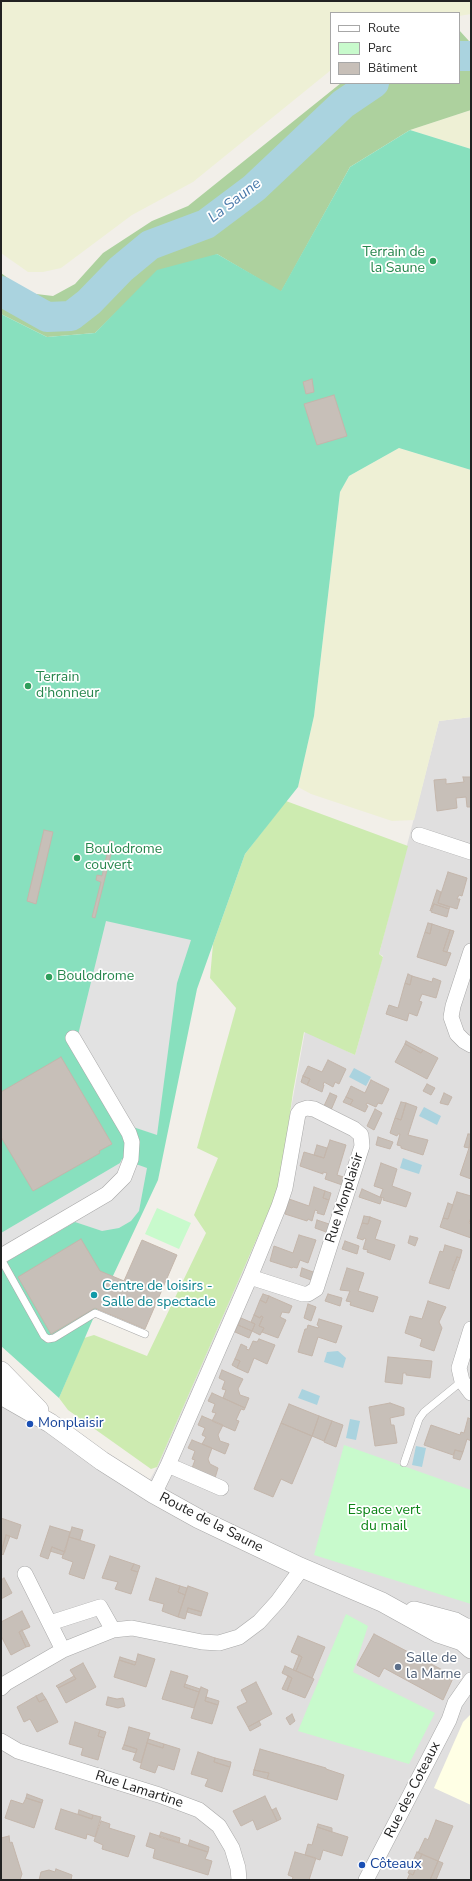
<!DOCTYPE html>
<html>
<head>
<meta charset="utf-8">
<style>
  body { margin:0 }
  #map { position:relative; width:472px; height:1881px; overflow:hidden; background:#f2efe9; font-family:"Nunito Sans",sans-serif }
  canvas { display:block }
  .frame { position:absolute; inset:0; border:2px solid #222; pointer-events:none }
  .legend { position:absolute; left:330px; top:12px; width:130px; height:72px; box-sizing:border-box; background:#fff; border:1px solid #a7a7a7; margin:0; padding:5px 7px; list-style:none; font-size:12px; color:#222 }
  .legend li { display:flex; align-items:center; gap:8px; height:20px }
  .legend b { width:20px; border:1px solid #a7a7a7 }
</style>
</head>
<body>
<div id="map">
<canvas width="472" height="1881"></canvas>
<div class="frame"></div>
<ul class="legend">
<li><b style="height:5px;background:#fff"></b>Route</li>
<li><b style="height:11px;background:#c8facc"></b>Parc</li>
<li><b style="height:11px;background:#c7bfb8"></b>Bâtiment</li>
</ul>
</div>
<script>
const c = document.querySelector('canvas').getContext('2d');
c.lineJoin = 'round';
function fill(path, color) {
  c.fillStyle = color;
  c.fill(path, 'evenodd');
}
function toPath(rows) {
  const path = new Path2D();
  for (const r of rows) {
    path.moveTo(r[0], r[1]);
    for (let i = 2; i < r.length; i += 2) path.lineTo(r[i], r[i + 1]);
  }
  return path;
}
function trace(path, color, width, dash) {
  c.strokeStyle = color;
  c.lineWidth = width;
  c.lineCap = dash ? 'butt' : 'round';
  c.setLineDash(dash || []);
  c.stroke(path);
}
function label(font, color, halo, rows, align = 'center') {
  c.font = font + ' "Nunito Sans",sans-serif';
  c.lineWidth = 3.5;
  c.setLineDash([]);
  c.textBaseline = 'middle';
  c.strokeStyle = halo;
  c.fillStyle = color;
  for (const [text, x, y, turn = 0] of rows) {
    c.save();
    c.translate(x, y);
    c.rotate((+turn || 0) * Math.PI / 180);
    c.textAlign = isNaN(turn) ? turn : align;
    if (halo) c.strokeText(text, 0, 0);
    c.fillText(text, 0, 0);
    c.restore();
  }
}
const residential = toPath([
  [471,717,471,1880,1,1880,1,1399,40,1425,140,1497,157,1467,275,1197,305,1031,355,1055,383,956,379,954,439,721]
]);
const education = toPath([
  [471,1714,471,1805,434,1788,463,1722]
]);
const farmland = toPath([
  [1,1,471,1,471,14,459,16,459,13,331,13,331,70,193,182,132,215,61,268,43,272,28,272,1,253],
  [471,110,471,149,410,130],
  [399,448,471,470,471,717,439,721,414,820,392,821,311,794,298,787,314,716,340,492,349,476]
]);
const grass = toPath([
  [286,801,408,846,379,954,383,957,355,1055,304,1032,293,1092,282,1171,275,1197,157,1467,151,1469,68,1410,59,1398,84,1338,94,1335,147,1356,206,1233,194,1215,218,1158,197,1148,236,1008,210,978,213,944,245,854]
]);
const forest = toPath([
  [459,30,469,41,471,41,471,110,410,130,350,167,281,292,217,254,126,303,95,333,47,337,1,314,1,273,28,293,53,296,75,284,103,253,152,221,188,206,341,83,459,83]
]);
const park = toPath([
  [157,1208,191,1223,179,1249,145,1234],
  [344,1445,471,1490,471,1604,314,1555],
  [346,1614,368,1626,353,1672,435,1713,409,1764,298,1731]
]);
const pitch = toPath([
  [410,130,471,149,471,470,399,448,349,476,340,492,314,716,298,787,245,854,197,989,158,1180,96,1312,59,1398,1,1346,1,314,47,337,95,333,157,270,217,254,281,291,350,167]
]);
const parking = toPath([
  [106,921,191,940,177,983,157,1135,133,1127,78,1035],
  [122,1159,147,1168,139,1211,131,1221,119,1228,102,1231,75,1222,1,1265,1,1233,120,1163]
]);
const water = toPath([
  [354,1068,371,1077,366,1086,349,1077],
  [424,1107,441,1116,437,1125,419,1116],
  [403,1158,422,1165,419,1174,400,1168],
  [338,1351,346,1358,343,1368,324,1362,327,1352],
  [302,1389,320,1396,317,1405,298,1398],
  [350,1419,360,1421,356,1440,346,1438],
  [416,1446,426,1448,422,1467,412,1465]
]);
const river = toPath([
  [459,56,471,56],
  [1,291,47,317,71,316,89,302,121,269,150,245,206,224,254,188,343,104,374,83]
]);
const building = toPath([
  [312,379,314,392,306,394,303,382,312,379],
  [334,395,347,436,317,445,304,404,334,395],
  [463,777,471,777,471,807,467,807,466,797,456,798,457,808,437,811,434,780,446,779,446,784,464,782,463,777],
  [44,830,53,832,36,904,27,901,44,830],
  [110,841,114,842,95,918,92,917,101,882,96,880,97,875,102,876,110,841],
  [448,872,467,878,462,896,459,895,457,899,460,899,457,909,438,903,448,872],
  [437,890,441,892,438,903,450,907,449,909,434,904,430,911,437,890],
  [434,904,449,909,447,917,431,912,434,904],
  [428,923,432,924,430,934,425,932,428,923],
  [432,924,450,930,443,951,451,953,446,966,417,957,425,932,430,934,432,924],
  [450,930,454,931,447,952,443,951,450,930],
  [408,974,412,976,410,985,405,983,408,974],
  [412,976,432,982,433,978,441,981,436,998,422,994,419,1001,422,1002,417,1016,409,1013,407,1021,386,1014,389,1005,398,1008,405,983,410,985,412,976],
  [406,1041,423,1050,421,1053,405,1044,406,1041],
  [405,1044,421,1053,423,1050,438,1058,427,1079,395,1062,405,1044],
  [61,1057,112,1144,99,1151,100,1153,33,1191,1,1137,1,1092,61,1057],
  [328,1060,346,1069,339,1084,335,1082,333,1087,324,1082,323,1085,324,1085,322,1092,307,1085,310,1079,303,1076,308,1066,322,1072,328,1060],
  [303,1076,310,1079,307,1085,301,1082,303,1076],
  [371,1080,389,1089,382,1104,378,1103,376,1107,367,1103,366,1105,368,1106,365,1112,350,1105,353,1100,346,1097,351,1086,365,1093,371,1080],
  [427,1084,435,1088,431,1095,423,1091,427,1084],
  [330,1093,337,1096,331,1110,324,1106,330,1093],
  [444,1093,452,1097,448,1105,440,1103,444,1093],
  [346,1097,353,1100,350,1105,343,1102,346,1097],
  [401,1102,406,1103,401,1120,395,1118,401,1102],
  [406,1103,417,1107,408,1135,428,1140,423,1155,401,1148,401,1146,397,1145,400,1134,398,1134,397,1136,390,1133,395,1118,401,1120,406,1103],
  [375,1109,382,1113,374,1130,367,1126,375,1109],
  [468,1134,471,1134,469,1148,464,1147,468,1134],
  [378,1137,393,1142,390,1149,376,1145,378,1137],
  [330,1140,346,1145,337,1175,347,1178,345,1186,325,1179,327,1173,323,1172,323,1174,300,1166,304,1152,324,1158,330,1140],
  [471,1142,471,1179,460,1175,471,1142],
  [317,1145,327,1148,324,1158,314,1155,317,1145],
  [381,1163,397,1169,392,1186,411,1193,406,1207,383,1200,384,1198,380,1197,383,1189,374,1186,381,1163],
  [314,1187,325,1191,323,1198,329,1200,324,1215,317,1213,318,1211,315,1210,312,1221,308,1219,307,1221,285,1214,289,1199,309,1206,314,1187],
  [362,1189,382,1198,380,1204,359,1197,362,1189],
  [325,1191,331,1193,329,1200,323,1198,325,1191],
  [457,1192,471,1196,471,1217,469,1223,471,1224,471,1238,440,1227,443,1218,448,1219,457,1192],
  [448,1203,453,1205,448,1219,443,1218,448,1203],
  [364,1216,370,1217,368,1224,362,1223,364,1216],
  [370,1217,381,1221,375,1239,395,1245,390,1260,367,1252,368,1250,363,1249,366,1239,364,1238,363,1240,357,1238,362,1223,368,1224,370,1217],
  [317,1220,332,1225,329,1233,315,1228,317,1220],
  [299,1235,316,1240,308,1263,300,1260,297,1268,293,1267,292,1268,270,1261,274,1246,293,1253,299,1235],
  [410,1236,418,1238,415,1246,408,1243,410,1236],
  [81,1239,100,1271,124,1281,142,1240,177,1255,145,1329,95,1308,51,1334,18,1277,81,1239],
  [345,1241,359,1246,357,1254,342,1249,345,1241],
  [445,1245,462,1250,460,1258,457,1257,452,1270,455,1271,449,1289,429,1283,440,1251,443,1252,445,1245],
  [457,1257,460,1258,455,1271,452,1270,457,1257],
  [302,1268,316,1273,314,1281,300,1276,302,1268],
  [347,1268,364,1273,358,1291,378,1297,373,1312,350,1305,351,1302,346,1301,350,1291,340,1290,347,1268],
  [263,1294,269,1296,266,1303,260,1300,263,1294],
  [328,1294,342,1298,340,1306,325,1301,328,1294],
  [269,1296,292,1306,289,1313,282,1312,280,1317,286,1320,278,1338,262,1332,264,1328,259,1326,263,1317,261,1316,260,1318,254,1315,260,1300,266,1303,269,1296],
  [428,1301,446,1307,439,1322,442,1328,434,1351,420,1346,422,1339,405,1333,410,1316,422,1319,428,1301],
  [308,1304,316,1307,311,1321,304,1318,308,1304],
  [254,1315,260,1318,261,1316,263,1317,259,1326,264,1328,260,1335,252,1331,255,1324,251,1322,254,1315],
  [241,1318,255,1324,252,1331,238,1325,241,1318],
  [319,1319,342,1326,336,1343,318,1337,312,1356,298,1352,305,1329,307,1329,308,1325,318,1328,319,1326,317,1325,319,1319],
  [238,1325,252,1331,249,1338,235,1332,238,1325],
  [259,1339,275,1345,267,1364,254,1358,248,1373,237,1368,240,1361,235,1359,241,1344,247,1347,246,1349,249,1350,253,1341,257,1342,259,1339],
  [388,1357,432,1361,430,1378,406,1375,406,1373,403,1373,402,1384,385,1382,388,1357],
  [235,1359,240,1361,237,1368,232,1365,235,1359],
  [222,1370,243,1379,238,1389,240,1395,249,1398,245,1408,223,1398,226,1390,222,1389,225,1381,219,1378,222,1370],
  [212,1393,245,1408,244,1410,241,1409,236,1420,239,1421,235,1431,212,1421,216,1413,212,1412,215,1404,208,1401,212,1393],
  [390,1403,404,1408,404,1415,390,1418,391,1425,394,1425,397,1443,375,1446,369,1407,390,1403],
  [289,1404,319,1416,312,1436,281,1423,289,1404],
  [202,1416,223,1425,218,1435,220,1441,229,1444,225,1454,202,1444,206,1437,202,1435,205,1428,198,1425,202,1416],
  [319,1416,332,1421,324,1441,312,1436,292,1484,281,1479,273,1497,254,1489,281,1423,312,1436,319,1416],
  [468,1418,471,1419,471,1441,467,1439,463,1452,455,1450,453,1455,424,1445,431,1425,460,1435,461,1432,464,1433,468,1418],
  [332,1421,343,1425,336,1447,324,1442,332,1421],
  [192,1440,212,1448,208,1459,210,1464,218,1468,215,1478,192,1468,195,1460,192,1459,195,1451,188,1448,192,1440],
  [455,1450,463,1452,460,1460,453,1458,455,1450],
  [1,1518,21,1525,17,1539,6,1535,1,1553,1,1518],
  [50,1526,70,1532,65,1552,52,1547,48,1559,40,1556,50,1526],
  [72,1527,83,1530,80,1540,69,1537,72,1527],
  [6,1535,10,1536,3,1555,1,1553,6,1535],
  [69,1537,95,1545,84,1579,69,1574,73,1562,62,1558,69,1537],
  [52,1547,65,1552,63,1555,50,1551,52,1547],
  [110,1556,134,1564,131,1570,138,1572,131,1594,115,1589,118,1582,102,1578,110,1556],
  [134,1564,140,1566,138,1572,131,1570,134,1564],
  [4,1578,12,1593,1,1599,1,1580,4,1578],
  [156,1578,180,1586,178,1592,185,1595,178,1617,162,1611,164,1604,149,1600,156,1578],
  [180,1586,187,1588,185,1595,178,1592,180,1586],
  [188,1586,208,1593,202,1612,188,1608,185,1619,178,1617,188,1586],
  [188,1608,202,1612,201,1616,187,1612,188,1608],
  [22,1611,30,1627,19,1632,26,1647,11,1655,1,1636,1,1622,22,1611],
  [22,1630,30,1646,26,1647,19,1632,22,1630],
  [374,1634,454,1676,443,1700,384,1668,379,1677,357,1665,374,1634],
  [298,1636,325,1647,312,1678,296,1671,302,1657,291,1652,298,1636],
  [138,1654,155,1659,146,1687,114,1677,119,1660,135,1665,138,1654],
  [299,1655,302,1657,296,1671,293,1670,299,1655],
  [120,1657,136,1662,135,1665,119,1660,120,1657],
  [83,1663,96,1687,66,1703,58,1688,76,1679,70,1670,83,1663],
  [285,1666,314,1679,305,1698,287,1691,292,1678,282,1673,285,1666],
  [171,1671,188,1676,184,1687,199,1692,194,1708,162,1699,171,1671],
  [74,1676,76,1679,58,1688,56,1686,74,1676],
  [288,1676,292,1678,287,1691,282,1689,288,1676],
  [256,1682,272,1714,248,1727,237,1707,247,1702,241,1690,256,1682],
  [185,1684,200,1689,199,1692,184,1687,185,1684],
  [201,1687,208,1690,205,1701,218,1705,212,1724,191,1718,201,1687],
  [42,1693,46,1699,39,1702,36,1696,42,1693],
  [36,1696,39,1702,46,1699,58,1722,37,1732,30,1719,24,1722,17,1707,36,1696],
  [108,1697,117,1699,123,1698,125,1706,118,1708,106,1705,108,1697],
  [206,1697,219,1701,218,1705,205,1701,206,1697],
  [292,1714,295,1721,290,1725,286,1718,292,1714],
  [259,1721,261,1725,250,1731,248,1727,259,1721],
  [75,1722,100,1730,98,1736,104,1738,98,1760,81,1755,83,1748,69,1744,75,1722],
  [129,1727,150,1733,141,1763,133,1760,137,1749,124,1745,129,1727],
  [100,1730,106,1732,104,1738,98,1736,100,1730],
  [148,1739,164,1744,163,1748,147,1743,148,1739],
  [147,1743,163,1748,164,1744,180,1749,174,1770,158,1765,155,1773,140,1768,147,1743],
  [124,1745,137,1749,136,1753,122,1749,124,1745],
  [260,1749,326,1768,326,1769,344,1775,337,1800,267,1779,269,1773,254,1770,260,1749],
  [198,1752,215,1758,214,1762,230,1767,222,1792,205,1786,208,1779,191,1774,198,1752],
  [215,1758,231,1762,230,1767,214,1762,215,1758],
  [254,1770,269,1773,267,1779,253,1775,254,1770],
  [27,1794,43,1800,42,1803,26,1798,27,1794],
  [265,1796,277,1821,257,1830,253,1820,241,1826,233,1811,265,1796],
  [26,1798,42,1803,34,1828,5,1818,11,1800,23,1804,26,1798],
  [276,1808,281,1819,277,1821,272,1810,276,1808],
  [61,1809,92,1819,93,1815,101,1817,95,1837,87,1834,86,1839,55,1829,61,1809],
  [79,1810,93,1815,92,1819,78,1814,79,1810],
  [436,1820,453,1826,438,1861,418,1853,425,1838,428,1840,436,1820],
  [101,1821,110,1824,109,1828,135,1836,128,1857,102,1849,103,1845,94,1841,101,1821],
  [318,1824,332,1828,332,1832,317,1827,318,1824],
  [317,1827,348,1837,342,1856,323,1850,320,1860,305,1855,308,1844,312,1845,317,1827],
  [161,1832,180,1838,179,1843,159,1837,161,1832],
  [150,1833,208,1852,205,1859,212,1861,208,1875,153,1858,155,1849,146,1846,150,1833],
  [9,1836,10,1843,12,1842,22,1874,20,1880,1,1880,1,1838,9,1836],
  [190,1840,209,1847,208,1852,188,1846,190,1840],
  [295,1852,316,1858,309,1880,292,1880,293,1877,288,1875,295,1852],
  [417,1852,422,1854,413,1875,410,1874,408,1873,417,1852],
  [422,1854,438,1861,430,1880,407,1880,410,1873,413,1875,422,1854],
  [438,1861,443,1863,436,1880,430,1880,438,1861],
  [56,1869,72,1875,71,1880,39,1880,41,1872,49,1870,55,1872,56,1869]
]);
const service = toPath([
  [1,1259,44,1336,48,1339,54,1338,95,1313,145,1334],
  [404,1463,419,1419,424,1412,462,1381]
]);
const minor = toPath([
  [419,835,471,852],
  [471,951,453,1006,451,1017,457,1034,464,1041,471,1045],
  [1,1256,107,1194,124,1177,131,1159,132,1142,129,1133,73,1038],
  [471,1329,459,1368,462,1381,471,1393],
  [168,1465,221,1488],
  [154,1494,168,1465,250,1277,279,1206,285,1188,298,1114,301,1110,307,1108,314,1109,354,1129,361,1135,362,1146,316,1289,308,1294,303,1294,250,1277],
  [25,1574,63,1650],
  [50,1623,100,1607,113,1630],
  [1,1688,6,1683,63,1650,113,1630,132,1628,202,1642,219,1643,239,1637,259,1622,278,1601,297,1575,300,1567],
  [1,1741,18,1751,159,1795,199,1810,219,1826,232,1848,238,1868,239,1880],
  [366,1880,449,1720,455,1703,471,1680]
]);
const tertiary = toPath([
  [1,1371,39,1410],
  [1,1395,50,1423,102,1461,154,1494,199,1519,300,1567,382,1602,438,1633,462,1641,471,1649],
  [414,1611,455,1622,466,1628,471,1628]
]);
const markers = [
  [433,261,4,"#2e9e5b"],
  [28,686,4,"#2e9e5b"],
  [77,858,4,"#2e9e5b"],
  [49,977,4,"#2e9e5b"],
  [94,1295,4,"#0f9aa8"],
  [30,1424,4,"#1a4fb4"],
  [398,1667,4,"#5c6f8a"],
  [362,1865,4,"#1a4fb4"]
];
const leisureNames = [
  ["Terrain de",425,253,"right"],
  ["la Saune",425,269,"right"],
  ["Terrain",36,678],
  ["d'honneur",36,694],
  ["Boulodrome",85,850],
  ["couvert",85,866],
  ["Boulodrome",57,977]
];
const streetNames = [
  ["Rue Monplaisir",345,1198,-72],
  ["Route de la Saune",211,1523,27],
  ["Rue Lamartine",139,1790,18],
  ["Rue des Coteaux",413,1790,-63]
];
const cultureNames = [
  ["Centre de loisirs -",102,1287],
  ["Salle de spectacle",102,1303]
];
const transitNames = [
  ["Monplaisir",38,1424],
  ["Côteaux",370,1865]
];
const parkNames = [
  ["Espace vert",384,1511],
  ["du mail",384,1527]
];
const serviceNames = [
  ["Salle de",406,1659],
  ["la Marne",406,1675]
];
const waterNames = [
  ["La Saune",235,201,-38]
];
fill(residential, '#e0dfdf');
fill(education, '#ffffe5');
fill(farmland, '#eef0d5');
fill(grass, '#cdebb0');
fill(forest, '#add19e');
fill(park, '#c8facc');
fill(pitch, '#88e0be');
fill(parking, '#e2e2e2');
fill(water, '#aad3df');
trace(river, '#aad3df', 30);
fill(building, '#c7bfb8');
trace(building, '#c4b6ab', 1);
trace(service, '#a9a9a9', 8);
trace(minor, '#a9a9a9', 16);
trace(tertiary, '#a9a9a9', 20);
trace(service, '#fff', 7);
trace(minor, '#fff', 15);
trace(tertiary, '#fff', 19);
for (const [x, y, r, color] of markers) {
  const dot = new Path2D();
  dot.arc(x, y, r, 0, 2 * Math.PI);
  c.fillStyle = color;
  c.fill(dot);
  trace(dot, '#fff', 1.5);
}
label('14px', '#27864d', '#fff', leisureNames, 'left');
label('14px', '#222', '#fff', streetNames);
label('14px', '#0d838f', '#fff', cultureNames, 'left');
label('14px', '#164399', '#fff', transitNames, 'left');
label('14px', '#0c8416', '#fff', parkNames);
label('14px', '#4e5e75', '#fff', serviceNames, 'left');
label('italic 15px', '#4a7aab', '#fff', waterNames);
</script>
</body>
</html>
